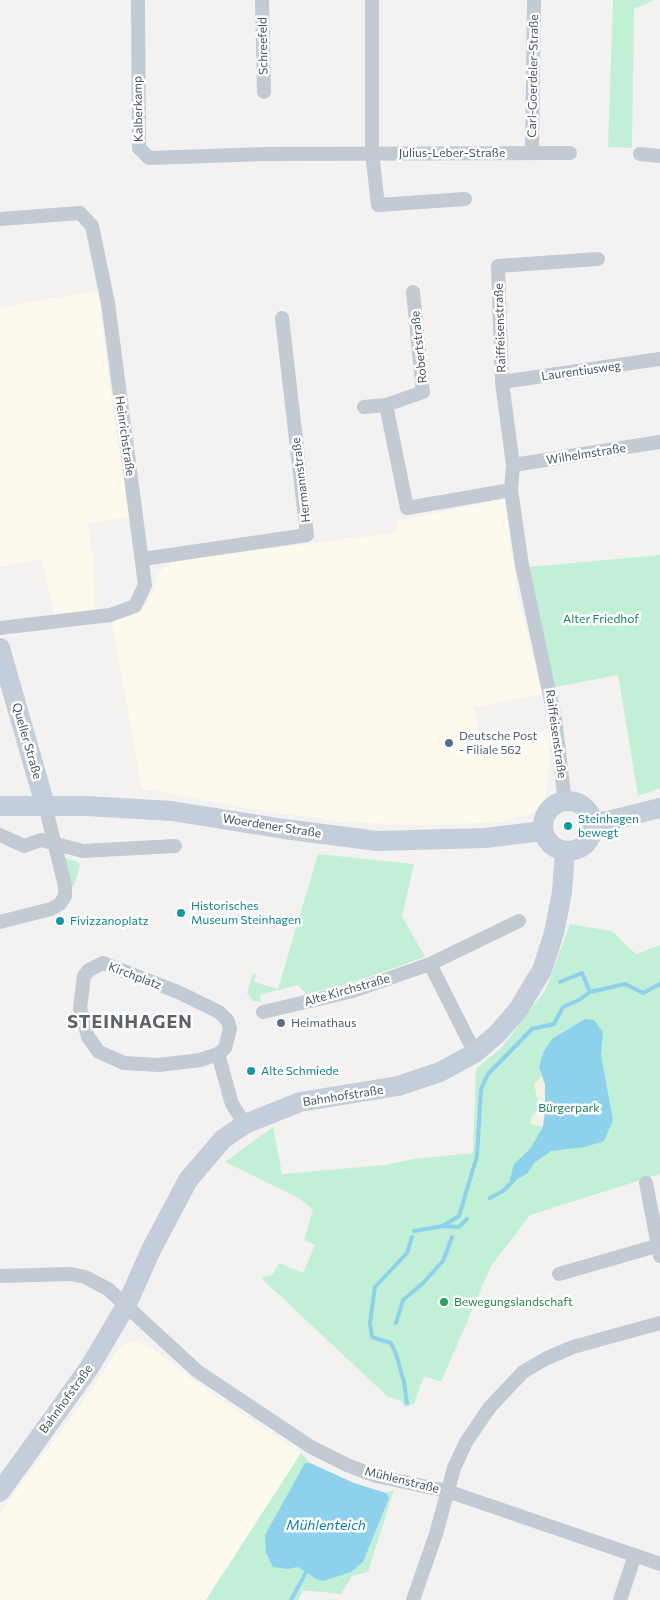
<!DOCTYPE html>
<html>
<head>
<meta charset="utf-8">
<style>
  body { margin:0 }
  canvas { display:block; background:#f4f2f1 }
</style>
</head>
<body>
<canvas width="660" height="1600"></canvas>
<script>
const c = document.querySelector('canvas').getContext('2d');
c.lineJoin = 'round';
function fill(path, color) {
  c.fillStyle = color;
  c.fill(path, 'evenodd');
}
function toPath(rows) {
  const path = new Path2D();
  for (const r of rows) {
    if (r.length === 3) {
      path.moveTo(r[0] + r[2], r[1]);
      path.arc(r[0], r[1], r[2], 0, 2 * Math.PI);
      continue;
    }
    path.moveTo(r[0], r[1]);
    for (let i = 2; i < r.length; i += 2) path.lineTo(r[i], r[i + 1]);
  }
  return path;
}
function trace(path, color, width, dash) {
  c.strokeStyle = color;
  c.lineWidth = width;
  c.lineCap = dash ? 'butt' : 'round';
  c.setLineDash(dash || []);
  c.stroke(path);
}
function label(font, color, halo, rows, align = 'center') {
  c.font = font + ' Commissioner,sans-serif';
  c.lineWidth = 5;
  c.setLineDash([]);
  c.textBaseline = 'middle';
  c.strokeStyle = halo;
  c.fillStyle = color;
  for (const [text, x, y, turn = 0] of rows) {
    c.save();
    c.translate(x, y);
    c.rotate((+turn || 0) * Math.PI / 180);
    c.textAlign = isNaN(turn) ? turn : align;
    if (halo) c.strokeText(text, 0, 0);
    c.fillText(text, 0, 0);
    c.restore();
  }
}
const commercial = toPath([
  [98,291,115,428,132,517,87,523,93,557,95,610,54,615,42,559,0,566,0,308],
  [504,499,517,592,542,694,474,707,480,741,549,730,550,754,546,798,535,813,497,822,431,825,345,822,252,809,142,788,112,622,131,616,143,607,151,597,159,573,164,567,172,561,396,533,397,521],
  [137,1342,153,1349,213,1395,301,1453,206,1600,0,1600,0,1513,91,1391,119,1348,126,1343]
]);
const green = toPath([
  [613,0,654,0,634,9,632,148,608,147],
  [660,555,660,788,638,796,618,675,555,687,529,567],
  [318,854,414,864,402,916,425,957,351,983,306,994,298,985,260,995,261,1002,253,1001,247,993,253,974,256,974,254,982,278,989],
  [65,858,78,862,80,866,74,886,71,886,64,860],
  [570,924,612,931,636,954,660,945,660,1174,530,1215,491,1266,441,1382,424,1376,414,1404,404,1407,402,1401,388,1397,261,1278,273,1274,279,1263,303,1273,315,1245,304,1240,313,1210,299,1198,225,1162,273,1127,282,1174,385,1165,414,1159,473,1153,476,1069,503,1046,546,989],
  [301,1453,310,1463,354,1483,386,1493,394,1490,368,1572,352,1576,341,1594,303,1590,298,1600,206,1600]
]);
const sand = toPath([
  [542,1076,545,1084,545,1112,543,1127,530,1124,531,1117,538,1110,539,1105,534,1084]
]);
const water = toPath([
  [585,1019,594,1020,603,1032,601,1055,613,1120,604,1141,585,1147,551,1151,534,1163,528,1173,511,1183,510,1179,514,1164,530,1149,543,1127,545,1112,545,1084,539,1067,543,1053,552,1039],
  [305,1463,310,1463,354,1483,386,1493,389,1498,363,1562,351,1572,323,1581,316,1579,298,1567,287,1569,273,1567,266,1553,265,1535]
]);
const stream = toPath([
  [560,982,582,973,590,992],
  [590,992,625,984,643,993,660,984],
  [490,1198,503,1191,514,1180],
  [443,1226,459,1216,477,1156,481,1089,488,1074,532,1029,554,1024,563,1007,579,1000,590,992],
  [414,1231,443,1226,459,1227,467,1219],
  [396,1323,403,1300,423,1283,443,1261,452,1237],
  [407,1403,404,1382,396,1354,391,1343,372,1337,370,1323,375,1287,407,1253,412,1237],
  [291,1600,308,1569]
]);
const street = toPath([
  [138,0,139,148,149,158,265,154,570,153],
  [262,0,264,92],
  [372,0,372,153,378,205,465,199],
  [532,153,534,0],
  [640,154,660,156],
  [0,219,80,213,92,226,108,303,145,585,135,606,110,615,0,628],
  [413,292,423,392,386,405,407,508,511,490],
  [502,382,660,359],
  [364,407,386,405],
  [513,465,660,442],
  [143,559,307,535,282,318],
  [565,802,555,719,522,565,511,490,513,465,502,382,498,266,598,259],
  [0,835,24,846,41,840,83,851,175,846],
  [0,922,51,909,60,904,65,896,65,886,45,805],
  [103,963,178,992,219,1012,228,1021,230,1029,225,1048,218,1054,200,1060,159,1065,124,1063,99,1052,88,1037,80,1008,84,976,89,970,103,963],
  [430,964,475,1053],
  [263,1012,353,991,430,964,519,921],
  [218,1054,232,1104,245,1124],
  [646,1183,660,1256],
  [559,1274,660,1245],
  [0,1276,71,1274,85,1277,108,1289,197,1371,311,1447,347,1465,376,1476,447,1491,660,1564],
  [413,1600,436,1534,454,1468,466,1442,490,1407,523,1372,547,1358,573,1347,660,1323],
  [620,1600,635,1555]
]);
const secondary = toPath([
  [0,648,45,805],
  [568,826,25],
  [0,806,86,806,172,811,284,829,377,841,485,838,543,831],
  [592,822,608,821,660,808],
  [0,1492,89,1368,127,1304,151,1250,188,1180,223,1139,245,1124,300,1102,398,1086,440,1072,475,1053,498,1033,518,1010,542,970,554,933,562,892,565,851]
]);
const markers = [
  [449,743,5,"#5c6f8a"],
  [568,826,5,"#0f9aa8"],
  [181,913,5,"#0f9aa8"],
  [60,921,5,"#0f9aa8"],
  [281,1023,5,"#5c6f8a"],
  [251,1071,5,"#0f9aa8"],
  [444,1302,5,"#2e9e5b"]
];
const streetNames = [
  ["Schreefeld",263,46,-91],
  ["Carl-Goerdeler-Straße",533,76,-89],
  ["Kalberkamp",138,109,-91],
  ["Julius-Leber-Straße",452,153],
  ["Raiffeisenstraße",500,328,-92],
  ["Robertstraße",419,347,-96],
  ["Laurentiusweg",581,371,-8],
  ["Heinrichstraße",125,436,82],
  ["Wilhelmstraße",586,454,-9],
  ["Hermannstraße",301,480,-97],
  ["Raiffeisenstraße",556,734,82],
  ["Queller Straße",27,741,74],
  ["Woerdener Straße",272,826,9],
  ["Kirchplatz",135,976,21],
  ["Alte Kirchstraße",347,990,-16],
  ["Bahnhofstraße",343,1096,-9],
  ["Bahnhofstraße",66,1399,-54],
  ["Mühlenstraße",402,1480,14]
];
const parkNames = [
  ["Alter Friedhof",601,619],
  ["Bürgerpark",569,1108]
];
const serviceNames = [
  ["Deutsche Post",459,736],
  ["- Filiale 562",459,750],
  ["Heimathaus",291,1023]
];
const cultureNames = [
  ["Steinhagen",578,819],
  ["bewegt",578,833],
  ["Historisches",191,906],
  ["Museum Steinhagen",191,920],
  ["Fivizzanoplatz",70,921],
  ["Alte Schmiede",261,1071]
];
const leisureNames = [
  ["Bewegungslandschaft",454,1302]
];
const waterNames = [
  ["Mühlenteich",326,1525]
];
const districtNames = [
  ["STEINHAGEN",130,1022]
];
fill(commercial, '#fdf9ed');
fill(green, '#c1f0d7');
fill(sand, '#f4f0e3');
fill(water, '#8ed1ed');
trace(stream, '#8ed1ed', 4);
trace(street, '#c2cad3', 14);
trace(secondary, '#c4cdda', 20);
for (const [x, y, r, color] of markers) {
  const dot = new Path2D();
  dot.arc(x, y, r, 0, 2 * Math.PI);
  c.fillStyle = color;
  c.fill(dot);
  trace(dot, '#fff', 2);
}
label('12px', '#49535f', '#fff', streetNames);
label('12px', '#178357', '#fff', parkNames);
label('12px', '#4e5e75', '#fff', serviceNames, 'left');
label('12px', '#0d838f', '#fff', cultureNames, 'left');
label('12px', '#27864d', '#fff', leisureNames, 'left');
label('italic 14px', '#0c7eaf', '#fff', waterNames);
c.letterSpacing = '1px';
label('bold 18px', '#5e6166', '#fff', districtNames);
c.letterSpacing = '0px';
</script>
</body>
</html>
